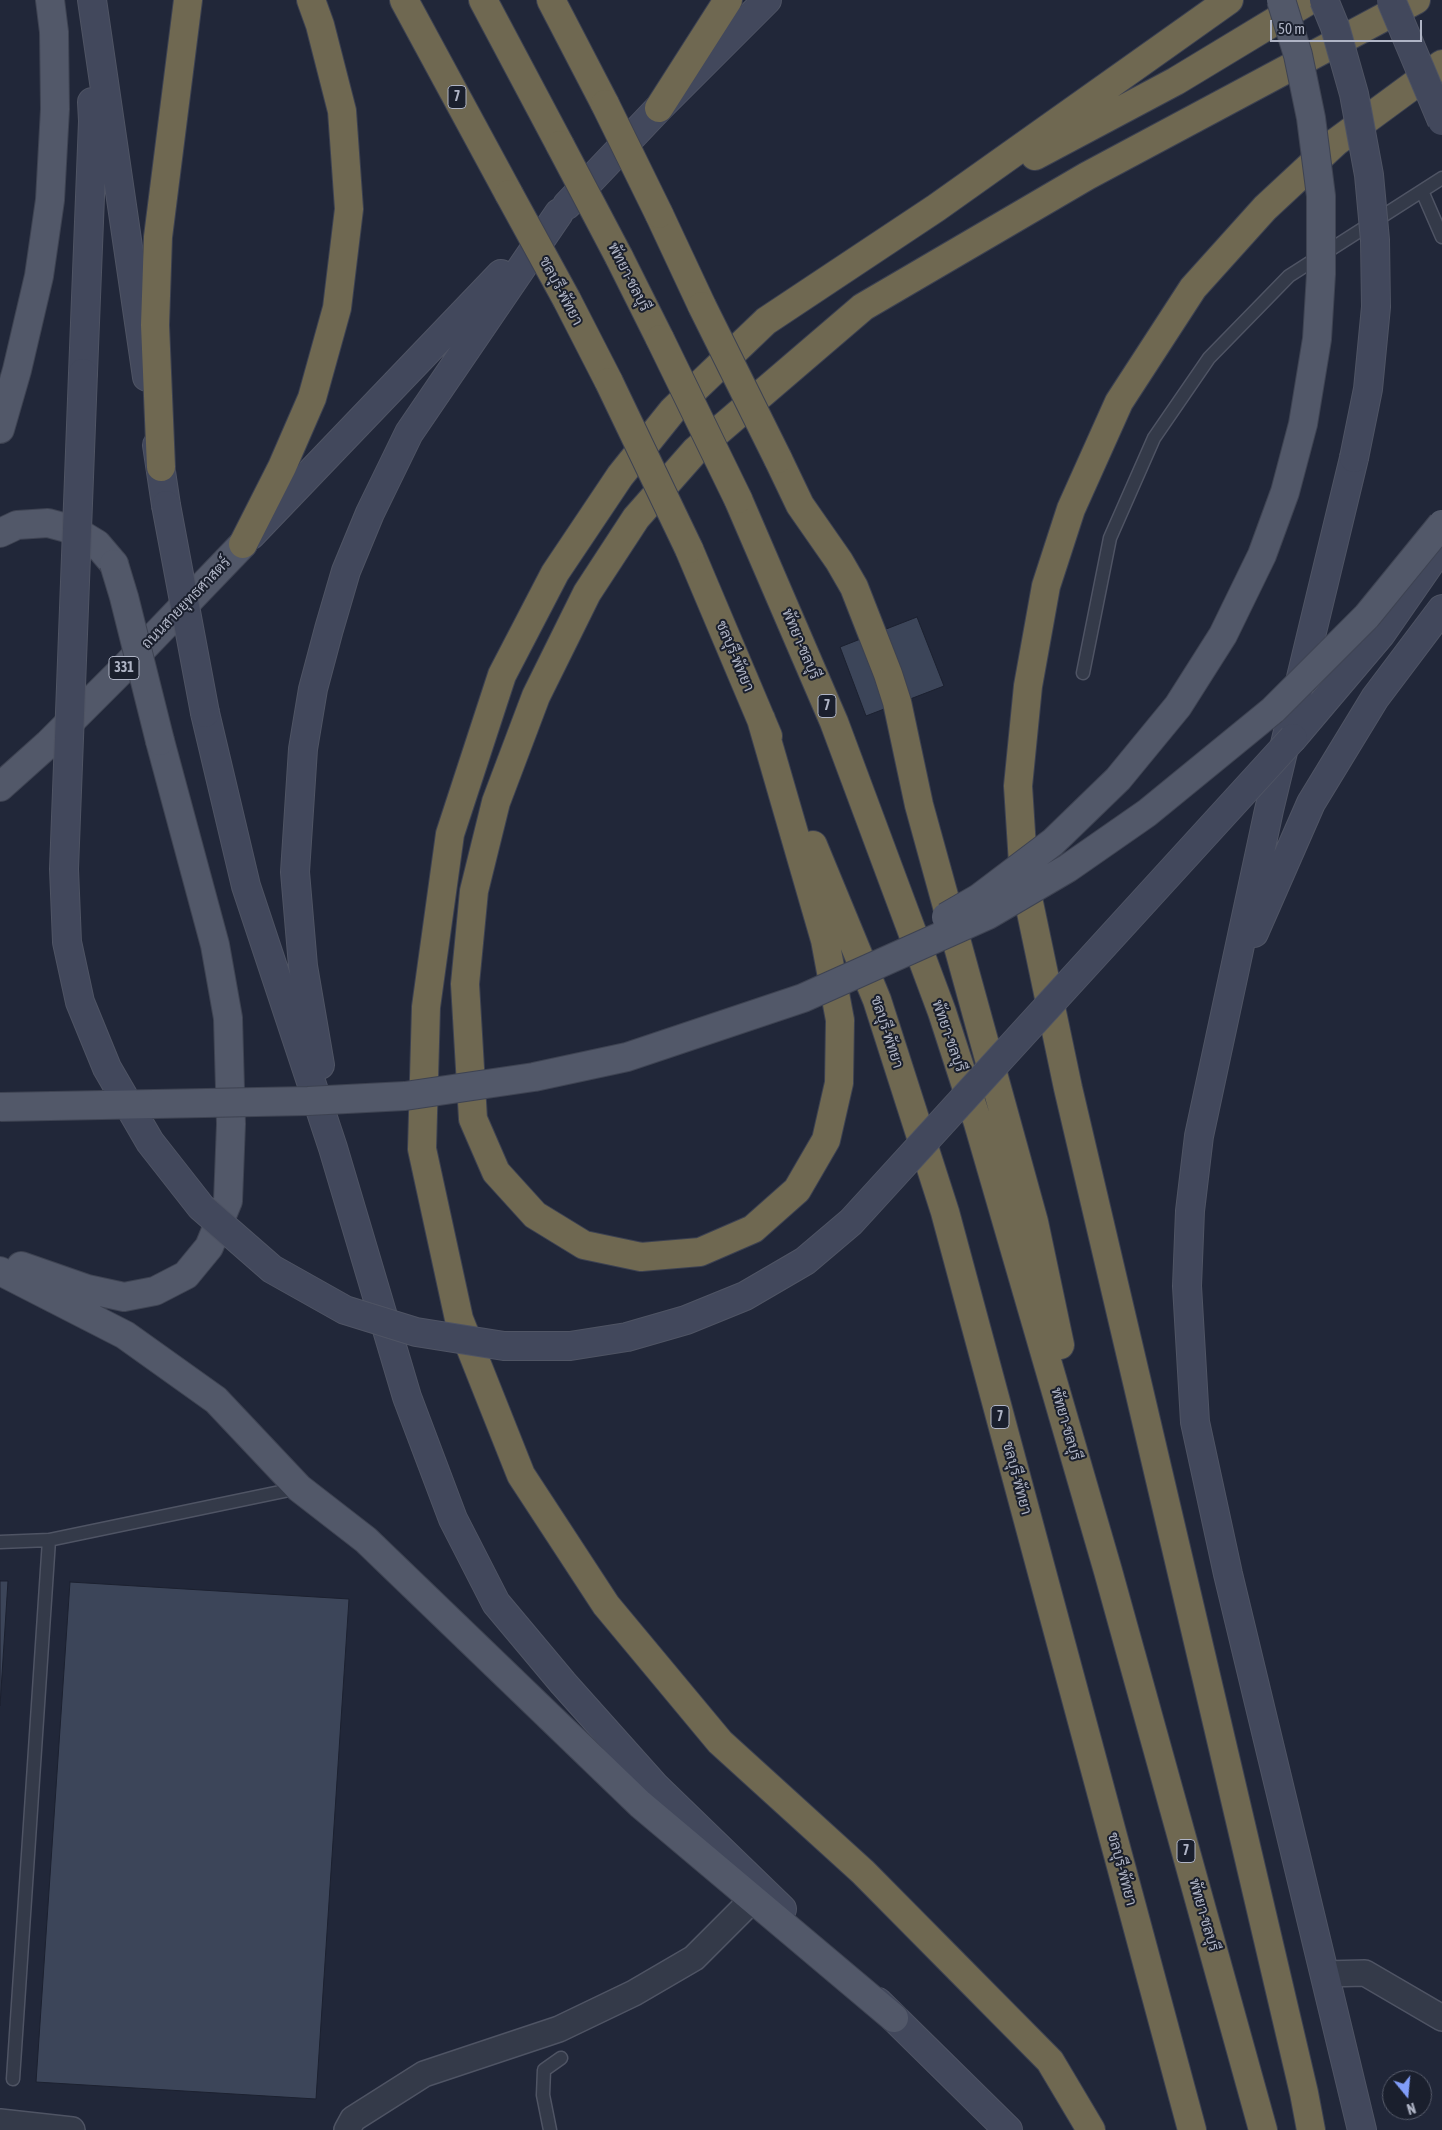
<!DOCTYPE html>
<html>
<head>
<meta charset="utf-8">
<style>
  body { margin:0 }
  #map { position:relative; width:1442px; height:2130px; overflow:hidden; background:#212739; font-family:"Asap Condensed",sans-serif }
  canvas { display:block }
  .north { position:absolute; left:1382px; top:2070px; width:50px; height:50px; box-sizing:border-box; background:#1a1f2d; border:1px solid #565b6a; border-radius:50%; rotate:163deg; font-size:14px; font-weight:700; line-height:20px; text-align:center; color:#afb4c5 }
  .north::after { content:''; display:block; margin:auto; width:18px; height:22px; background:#819df8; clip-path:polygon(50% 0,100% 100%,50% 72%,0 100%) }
  .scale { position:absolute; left:1270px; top:20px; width:152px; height:22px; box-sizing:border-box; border:2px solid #afb4c5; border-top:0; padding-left:6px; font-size:15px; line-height:18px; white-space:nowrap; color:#afb4c5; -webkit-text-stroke:4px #1a1f2d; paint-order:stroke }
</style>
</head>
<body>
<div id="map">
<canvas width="1442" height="2130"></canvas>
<div class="north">N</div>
<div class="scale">50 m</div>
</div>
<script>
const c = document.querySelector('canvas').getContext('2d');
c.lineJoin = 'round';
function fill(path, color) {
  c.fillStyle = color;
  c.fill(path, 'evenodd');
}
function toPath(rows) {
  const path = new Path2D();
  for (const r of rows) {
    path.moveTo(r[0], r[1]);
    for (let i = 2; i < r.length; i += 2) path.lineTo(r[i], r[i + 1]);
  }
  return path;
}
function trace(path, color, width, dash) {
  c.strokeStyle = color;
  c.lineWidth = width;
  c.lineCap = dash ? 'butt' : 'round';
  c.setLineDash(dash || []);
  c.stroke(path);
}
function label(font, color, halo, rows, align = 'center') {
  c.font = font + ' "Asap Condensed",Sarabun,sans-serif';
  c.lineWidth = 4;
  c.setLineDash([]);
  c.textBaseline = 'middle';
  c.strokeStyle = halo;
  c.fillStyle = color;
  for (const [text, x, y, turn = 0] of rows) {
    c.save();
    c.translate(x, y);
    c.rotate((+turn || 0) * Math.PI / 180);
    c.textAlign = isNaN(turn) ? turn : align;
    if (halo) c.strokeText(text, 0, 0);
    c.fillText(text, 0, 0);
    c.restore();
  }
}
const building = toPath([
  [917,617,944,686,866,716,840,647,917,617],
  [0,1581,8,1581,0,1706,0,1581],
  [70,1582,349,1599,316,2099,36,2082,70,1582]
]);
const service = toPath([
  [1422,191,1442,237],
  [1083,673,1110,538,1154,438,1209,358,1289,276,1442,178],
  [0,1542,49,1540,299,1488],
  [13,2079,49,1540],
  [550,2130,543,2095,544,2070,561,2058]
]);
const minor = toPath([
  [1324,1974,1365,1973,1442,2018],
  [0,2122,72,2130],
  [347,2130,353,2119,424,2074,559,2029,634,1993,694,1958,753,1899]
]);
const secondary = toPath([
  [92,0,147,377],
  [567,205,659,108,767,0],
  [83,373,93,121,92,102],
  [157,445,166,505],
  [1354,458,1269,810,1199,1136,1190,1211,1187,1286,1195,1422,1228,1574,1362,2130],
  [251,535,501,274],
  [205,713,246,886,333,1148,407,1397,453,1519,496,1603,563,1683,655,1786,782,1909],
  [1293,738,1381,634,1442,546],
  [1254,933,1311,803,1375,698,1442,609],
  [320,1065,303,966,295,872,303,749,313,689,329,629,346,571,370,513,409,433,559,213],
  [878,2002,1008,2130]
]);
const primary = toPath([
  [0,429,17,370,39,276,50,200,55,109,54,32,50,0],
  [0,533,17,525,48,523,74,530,97,544,114,564],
  [0,787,48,744,124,668,243,544],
  [21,1266,87,1289,124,1297,155,1291,186,1275,209,1247,228,1201,231,1124,228,1018,215,945,160,741],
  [0,1271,125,1335,216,1400,299,1488,366,1540,640,1804,894,2018]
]);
const motorway = toPath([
  [404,0,509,194],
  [483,0,560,145],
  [551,0,605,104],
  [659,108,728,0],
  [1035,156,1176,81,1310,0],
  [659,214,702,306],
  [619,257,660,339],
  [567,300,609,382],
  [778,459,800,505,839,561,854,587,888,674,897,702,919,805,1034,1222,1060,1345],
  [161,467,155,325,158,237,188,0],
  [738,499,834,722,942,1012,978,1123,1108,1571,1263,2130],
  [243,544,282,467,312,398,337,308,349,209,342,111,320,25,311,0],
  [689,549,768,736],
  [761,719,825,940,840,1020,839,1083,826,1140,797,1190,753,1229,700,1252,641,1257,584,1245,535,1215,496,1172,473,1119,465,984,474,891,496,802,536,696,587,593,636,518,695,451,863,307,1087,176,1416,0],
  [813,845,877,1000,945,1212,1192,2130],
  [1091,2130,1050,2061,863,1872,720,1742,606,1605,521,1475,459,1319,422,1149,426,1007,450,834,502,675,555,573,620,476,673,410,766,321,936,208,1229,0],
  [1311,2130,1304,2093,1068,1088,1024,879,1018,786,1028,686,1046,586,1071,509,1119,402,1193,288,1265,208,1336,142,1442,64]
]);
const secondaryBridge = toPath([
  [1324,0,1335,27,1354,94,1369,175,1375,240,1376,307,1368,389,1354,458],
  [1391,0,1442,121],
  [83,373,64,869,67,942,80,1002,107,1068,150,1142,201,1207,272,1269,345,1310,416,1332,504,1346,570,1346,627,1337,686,1320,745,1296,805,1261,851,1222,1293,738],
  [166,505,205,713]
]);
const primaryBridge = toPath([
  [114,564,124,597,160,741],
  [946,917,979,898,1053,842,1118,779,1178,706,1223,635,1262,555,1285,492,1303,424,1317,339,1321,274,1321,196,1311,118,1298,55,1281,0],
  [0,1107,308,1101,405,1096,534,1077,627,1057,803,998,988,915,1068,868,1147,813,1273,710,1367,616,1442,524]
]);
const motorwayBridge = toPath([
  [605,104,659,214],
  [560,145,619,257],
  [509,194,567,300],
  [702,306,778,459],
  [660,339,738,499],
  [609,382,689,549]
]);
const shields = [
  [457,97,18],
  [124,668,30],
  [827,706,18],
  [1000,1417,18],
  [1186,1851,18]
];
const shieldNames = [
  ["7",457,97],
  ["331",124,668],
  ["7",827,706],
  ["7",1000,1417],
  ["7",1186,1851]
];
const streetNames = [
  ["พัทยา-ชลบุรี",629,277,63],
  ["ชลบุรี-พัทยา",561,291,62],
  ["ถนนสายยุทธศาสตร์",186,603,-46],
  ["พัทยา-ชลบุรี",801,644,67],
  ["ชลบุรี-พัทยา",735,656,67],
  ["ชลบุรี-พัทยา",887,1032,72],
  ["พัทยา-ชลบุรี",949,1036,71],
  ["พัทยา-ชลบุรี",1066,1424,74],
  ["ชลบุรี-พัทยา",1017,1478,75],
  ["ชลบุรี-พัทยา",1122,1869,75],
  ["พัทยา-ชลบุรี",1204,1915,74]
];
fill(building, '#3c4559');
trace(building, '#1c2130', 1);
trace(service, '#4f5464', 15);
trace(minor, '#4f5464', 28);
trace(secondary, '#4f5464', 30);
trace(primary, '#3e4352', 30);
trace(motorway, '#3c4151', 30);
trace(service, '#343a49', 12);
trace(minor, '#343a49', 25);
trace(secondary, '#42485c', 28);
trace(primary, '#525869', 28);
trace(motorway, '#6f6851', 28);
trace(secondaryBridge, '#4f5464', 30, []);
trace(primaryBridge, '#3e4352', 30, []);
trace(motorwayBridge, '#3c4151', 30, []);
trace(secondaryBridge, '#42485c', 28);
trace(primaryBridge, '#525869', 28);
trace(motorwayBridge, '#6f6851', 28);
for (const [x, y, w] of shields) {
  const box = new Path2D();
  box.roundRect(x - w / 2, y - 11.5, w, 23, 4);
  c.fillStyle = '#1a1f2d';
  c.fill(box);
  trace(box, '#afb4c5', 1);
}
label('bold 14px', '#afb4c5', null, shieldNames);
label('15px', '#afb4c5', '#1a1f2d', streetNames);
</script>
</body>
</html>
